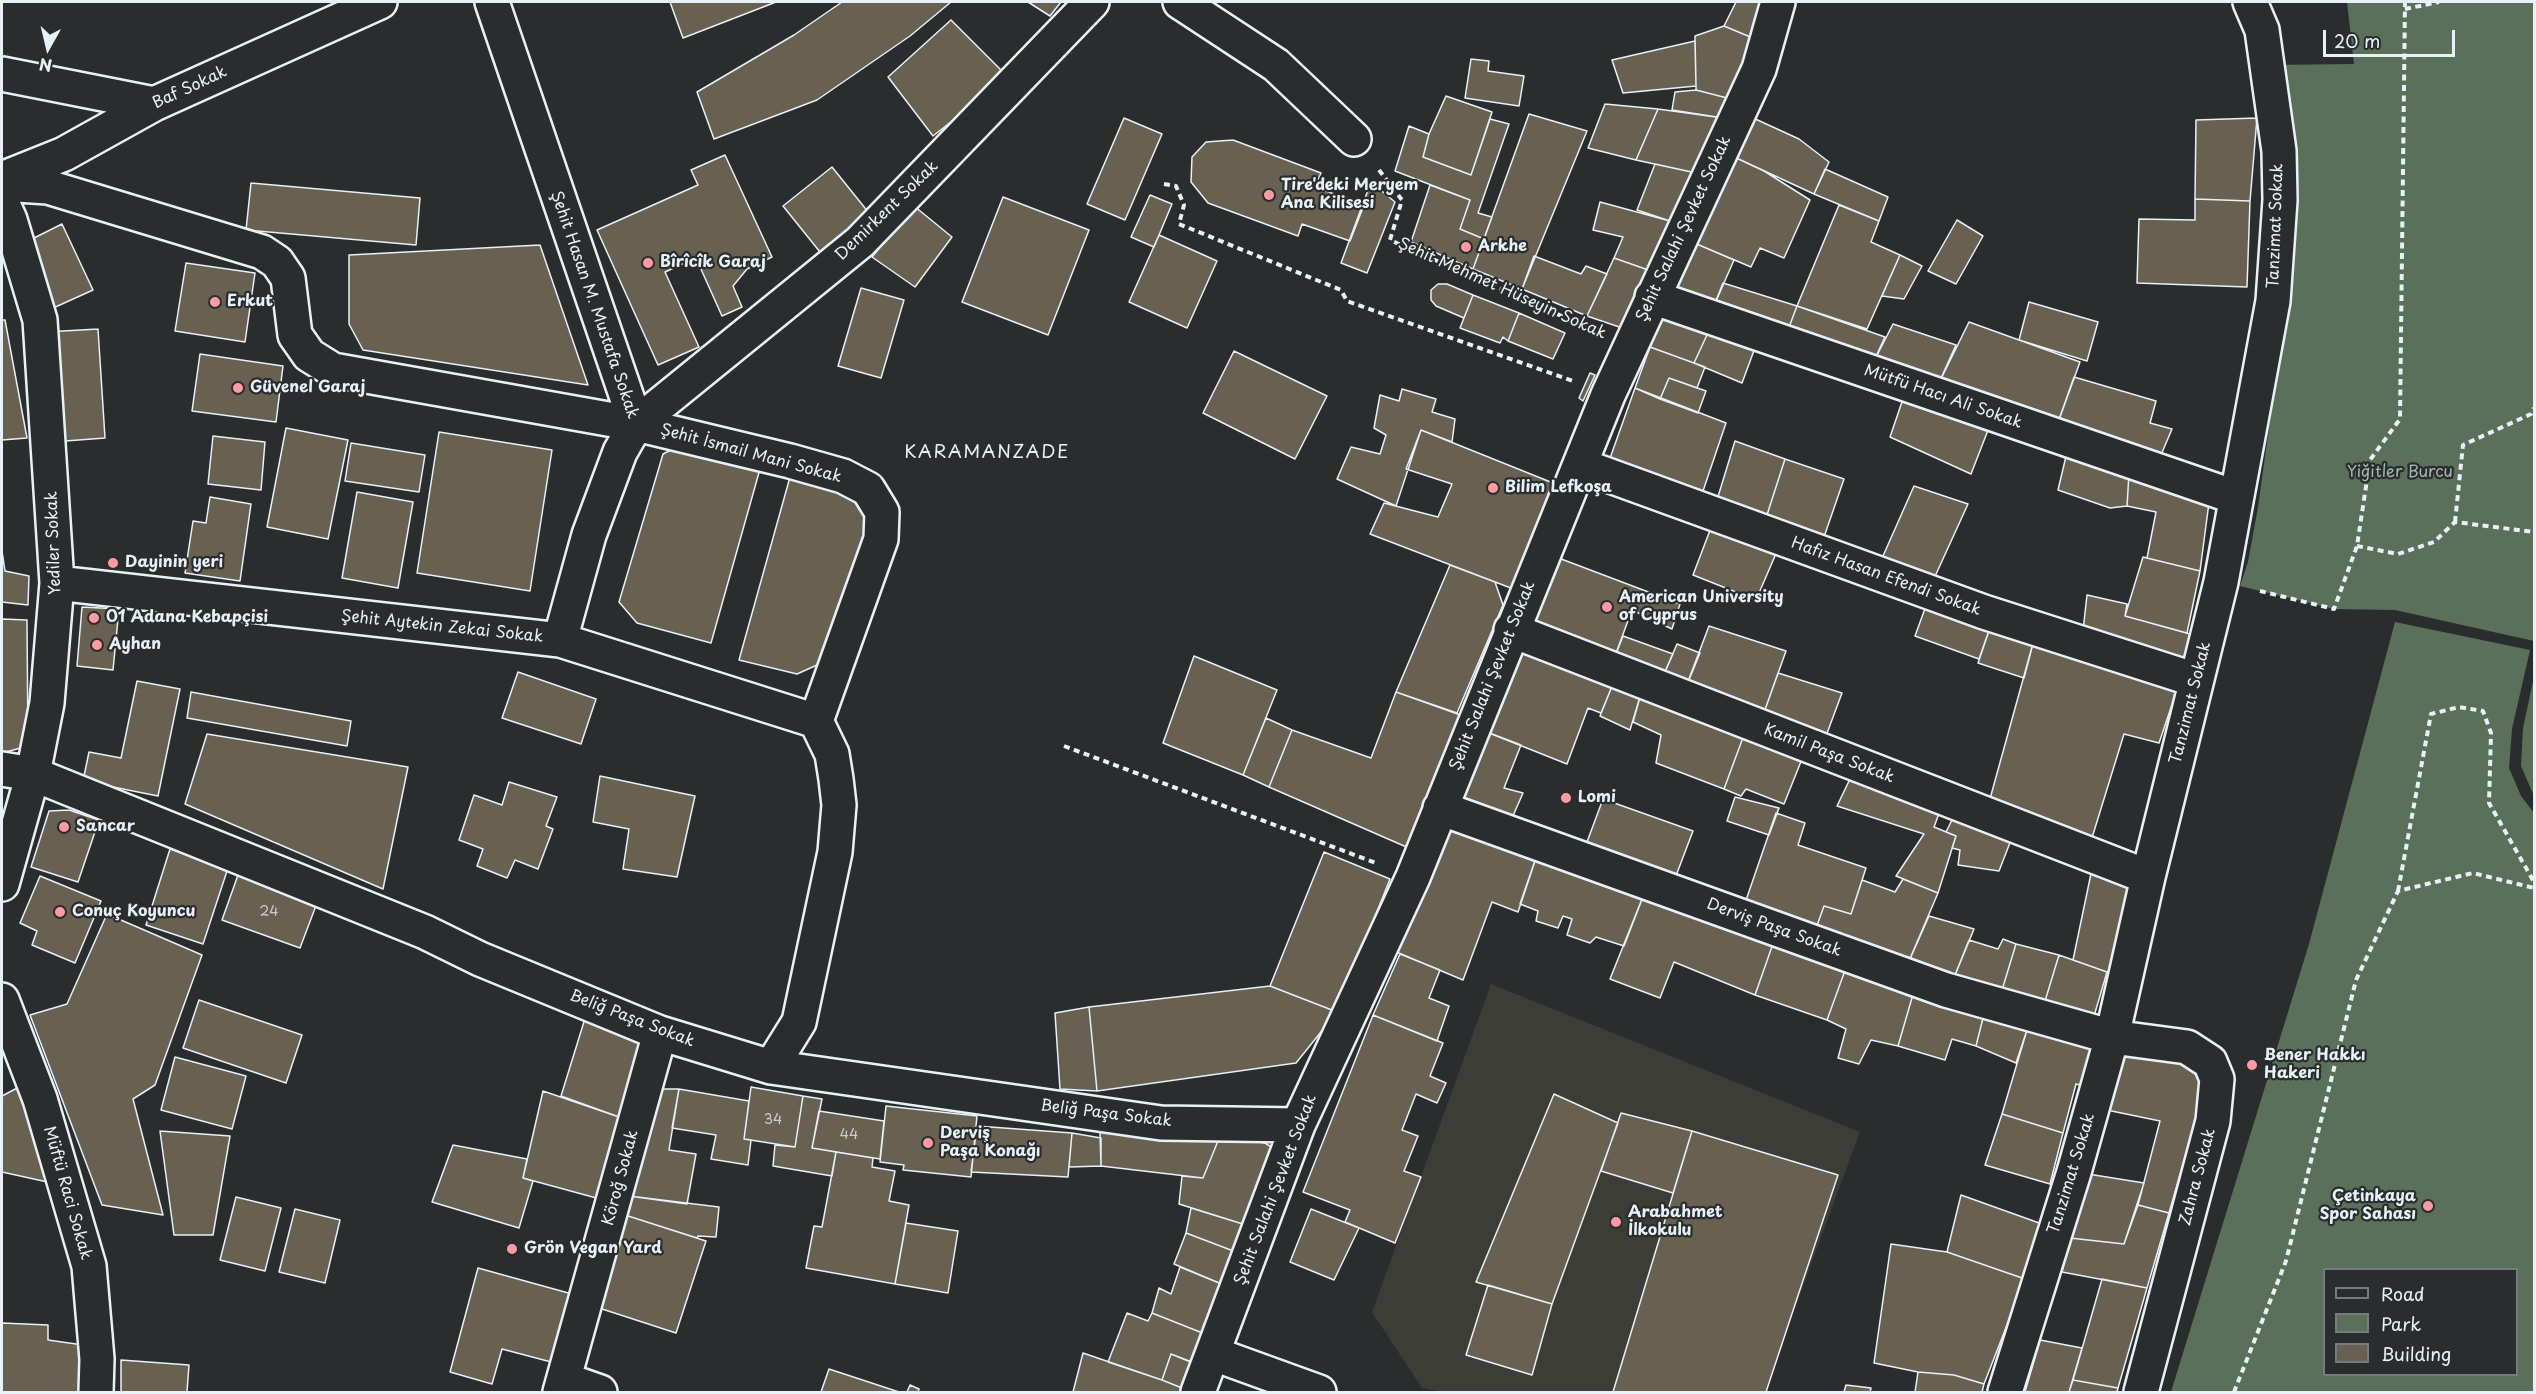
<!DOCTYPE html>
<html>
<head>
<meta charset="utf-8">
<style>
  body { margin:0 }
  #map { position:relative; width:2536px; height:1394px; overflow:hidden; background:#2a2d2e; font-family:"Playpen Sans",sans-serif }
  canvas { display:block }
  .frame { position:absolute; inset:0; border:3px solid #e8f1f8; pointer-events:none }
  .legend { position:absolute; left:2323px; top:1268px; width:195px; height:108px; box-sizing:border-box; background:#2a2d2e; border:2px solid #767b7f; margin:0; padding:8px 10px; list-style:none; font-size:18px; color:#e8f1f8 }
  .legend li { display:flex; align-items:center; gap:12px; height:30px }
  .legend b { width:30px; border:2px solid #767b7f }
  .north { position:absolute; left:18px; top:18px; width:60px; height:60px; -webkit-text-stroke:4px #2a2d2e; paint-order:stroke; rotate:188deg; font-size:16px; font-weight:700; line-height:24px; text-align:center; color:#e8f1f8 }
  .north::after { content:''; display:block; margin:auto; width:21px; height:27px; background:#e8f1f8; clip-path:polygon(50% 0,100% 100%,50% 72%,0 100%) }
  .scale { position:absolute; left:2323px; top:30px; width:132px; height:27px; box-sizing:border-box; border:3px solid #e8f1f8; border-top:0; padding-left:8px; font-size:18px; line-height:21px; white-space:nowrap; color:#e8f1f8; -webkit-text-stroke:4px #2a2d2e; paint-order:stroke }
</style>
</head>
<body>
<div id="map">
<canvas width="2536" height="1394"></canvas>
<div class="frame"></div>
<ul class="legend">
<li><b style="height:8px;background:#2a2d2e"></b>Road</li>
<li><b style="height:16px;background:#5b705a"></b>Park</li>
<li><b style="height:16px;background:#686151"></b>Building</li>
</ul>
<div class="north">N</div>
<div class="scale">20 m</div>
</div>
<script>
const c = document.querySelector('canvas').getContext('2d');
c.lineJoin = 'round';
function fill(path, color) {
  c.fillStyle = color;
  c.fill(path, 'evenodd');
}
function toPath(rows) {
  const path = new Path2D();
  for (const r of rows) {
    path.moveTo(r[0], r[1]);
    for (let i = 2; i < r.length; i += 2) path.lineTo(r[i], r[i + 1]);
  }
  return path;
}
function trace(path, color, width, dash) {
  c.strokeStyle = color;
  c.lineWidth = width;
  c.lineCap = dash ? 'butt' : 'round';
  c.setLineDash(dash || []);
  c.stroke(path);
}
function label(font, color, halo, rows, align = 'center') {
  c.font = font + ' "Playpen Sans",sans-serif';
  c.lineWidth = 4.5;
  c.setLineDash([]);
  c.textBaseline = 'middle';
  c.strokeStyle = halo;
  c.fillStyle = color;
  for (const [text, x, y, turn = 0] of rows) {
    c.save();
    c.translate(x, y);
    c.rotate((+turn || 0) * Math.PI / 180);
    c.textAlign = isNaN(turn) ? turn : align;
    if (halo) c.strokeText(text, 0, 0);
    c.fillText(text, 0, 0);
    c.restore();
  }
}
const built = toPath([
  [1491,984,1860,1132,1764,1392,1444,1392,1422,1388,1372,1312]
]);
const green = toPath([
  [2347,2,2534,2,2534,641,2395,610,2334,609,2240,586,2248,562,2258,507,2295,241,2268,65,2354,64],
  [2395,622,2530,650,2512,729,2509,768,2521,796,2534,813,2534,1392,2171,1392,2309,944],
  [2324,1270,2516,1270,2516,1374,2324,1374],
  [2534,677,2534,796,2521,766,2523,728]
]);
const building = toPath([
  [670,2,776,2,683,38,670,2],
  [842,2,951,2,910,36,817,100,714,139,697,92,794,35,842,2],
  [1028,2,1061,2,1050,16,1028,2],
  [1736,2,1775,2,1760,41,1724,26,1736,2],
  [951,20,1008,77,933,136,888,77,951,20],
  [1724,26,1760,41,1731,99,1696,90,1696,86,1695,36,1724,26],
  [1695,41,1696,86,1623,93,1612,60,1695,41],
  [1471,59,1489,61,1488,71,1524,76,1519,106,1465,98,1471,59],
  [1696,90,1731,99,1723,118,1672,110,1675,92,1696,90],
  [1446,96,1492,112,1471,175,1423,157,1429,134,1446,96],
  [1605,104,1658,109,1636,160,1588,148,1605,104],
  [1658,109,1723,118,1696,173,1636,160,1658,109],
  [1529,114,1587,131,1522,289,1473,269,1529,114],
  [1751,117,1799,139,1829,162,1814,194,1730,155,1751,117],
  [1124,118,1162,134,1125,220,1087,204,1124,118],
  [2257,118,2250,201,2195,199,2196,120,2257,118],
  [1490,119,1509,124,1478,213,1492,217,1484,239,1460,229,1470,200,1395,171,1409,126,1429,134,1423,157,1471,175,1490,119],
  [1233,140,1321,173,1315,187,1364,205,1350,241,1302,224,1298,236,1208,203,1191,182,1192,157,1206,142,1233,140],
  [725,155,772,257,747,269,733,286,742,307,722,316,696,258,665,272,699,347,658,365,597,230,698,185,691,170,725,155],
  [1730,155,1764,171,1810,200,1784,258,1760,248,1751,267,1692,242,1730,155],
  [1655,164,1696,173,1676,223,1637,210,1655,164],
  [832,167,869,213,820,252,783,206,832,167],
  [1825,169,1888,197,1879,221,1814,194,1825,169],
  [1371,182,1395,202,1367,273,1341,263,1371,182],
  [251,183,420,198,416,245,246,230,251,183],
  [1430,185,1470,200,1460,229,1484,239,1473,269,1411,242,1430,185],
  [1150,195,1172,204,1154,247,1131,237,1150,195],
  [1003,197,1089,230,1048,335,962,302,1003,197],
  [2195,199,2250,201,2247,287,2137,283,2139,219,2195,220,2195,199],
  [1600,202,1681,224,1654,272,1614,258,1623,237,1593,230,1600,202],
  [1839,205,1879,221,1871,242,1900,255,1867,329,1797,306,1839,205],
  [914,206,952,237,915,287,872,257,914,206],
  [1957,220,1983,236,1956,284,1928,271,1957,220],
  [62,224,93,290,51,309,20,245,62,224],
  [1159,235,1217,261,1187,328,1129,302,1159,235],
  [1692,242,1734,260,1713,308,1669,294,1692,242],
  [540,245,588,385,363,350,349,324,349,255,540,245],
  [1900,255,1922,266,1904,299,1882,296,1900,255],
  [1534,256,1581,274,1586,266,1607,274,1587,316,1522,289,1534,256],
  [1614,258,1654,272,1631,331,1587,316,1614,258],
  [186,263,255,273,245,342,175,331,186,263],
  [1723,283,1797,306,1786,335,1713,308,1723,283],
  [1438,284,1447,284,1473,295,1464,318,1436,306,1431,300,1431,290,1438,284],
  [861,288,904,300,881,378,838,366,861,288],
  [1473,295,1519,313,1508,341,1503,337,1500,343,1460,328,1473,295],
  [2029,302,2098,322,2087,361,2019,340,2029,302],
  [1666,306,1713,322,1694,363,1650,347,1666,306],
  [1797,306,1885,337,1871,367,1786,335,1797,306],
  [1519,313,1565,333,1553,359,1508,341,1519,313],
  [2,320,5,320,27,438,2,440,2,320],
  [1713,322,1759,337,1742,383,1694,363,1713,322],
  [1969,322,2080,362,2056,428,1937,387,1969,322],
  [1893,324,1956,345,1937,387,1871,367,1893,324],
  [98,329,105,438,52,442,45,332,98,329],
  [1650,347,1705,367,1697,388,1669,378,1660,399,1635,388,1650,347],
  [1234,351,1327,396,1295,459,1203,413,1234,351],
  [200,354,283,366,276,422,192,411,200,354],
  [1590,373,1595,375,1583,401,1579,398,1590,373],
  [2074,377,2156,401,2150,423,2172,429,2158,462,2056,428,2074,377],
  [1669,378,1706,391,1698,413,1660,399,1669,378],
  [1635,388,1726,423,1703,491,1609,461,1635,388],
  [1402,389,1436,399,1432,412,1455,419,1452,442,1421,430,1396,506,1337,479,1351,447,1380,454,1386,435,1374,428,1380,395,1399,401,1402,389],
  [1905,393,1990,425,1971,474,1890,437,1905,393],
  [286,428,348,440,328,539,267,527,286,428],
  [1421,430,1558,485,1516,590,1370,534,1384,503,1438,517,1452,484,1406,469,1421,430],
  [439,432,552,450,530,591,417,573,439,432],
  [213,436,265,442,261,490,208,484,213,436],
  [1735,441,1785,459,1766,518,1717,500,1735,441],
  [351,443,425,455,419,492,345,481,351,443],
  [675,448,760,469,711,643,637,623,619,602,663,454,675,448],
  [2067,452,2129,474,2127,506,2110,508,2058,490,2067,452],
  [1785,459,1844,479,1824,537,1766,518,1785,459],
  [2129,474,2210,495,2200,571,2147,558,2156,512,2127,506,2129,474],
  [790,477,861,495,874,538,824,657,817,665,797,674,739,660,790,477],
  [1914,486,1968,504,1932,583,1879,565,1914,486],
  [357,492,413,502,398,588,342,578,357,492],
  [210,497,251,504,240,581,185,573,193,521,206,523,210,497],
  [1712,525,1778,549,1756,600,1693,575,1712,525],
  [2,551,5,571,29,576,28,605,2,602,2,551],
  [1556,557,1680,604,1672,629,1632,610,1612,664,1526,630,1556,557],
  [2143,557,2200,571,2187,633,2125,616,2143,557],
  [1450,565,1495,582,1503,605,1457,713,1396,692,1450,565],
  [2087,595,2127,604,2125,616,2190,634,2183,662,2083,631,2087,595],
  [1927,603,1992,622,1979,659,1915,636,1927,603],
  [82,607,119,609,113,670,77,666,82,607],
  [2,619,27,620,28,746,2,753,2,619],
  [1992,622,2035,636,2024,678,1978,663,1992,622],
  [1709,626,1786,651,1761,721,1684,692,1709,626],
  [1623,636,1673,654,1660,683,1612,664,1623,636],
  [2035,636,2180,681,2159,743,2124,734,2091,841,1988,806,2035,636],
  [1515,643,1615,679,1601,713,1588,708,1567,764,1479,729,1515,643],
  [1677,644,1700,653,1684,692,1660,683,1677,644],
  [1194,656,1277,690,1243,775,1163,743,1194,656],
  [518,672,596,699,581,744,502,718,518,672],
  [1778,673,1842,693,1823,744,1761,721,1778,673],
  [1615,679,1642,690,1630,730,1600,716,1615,679],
  [137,681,180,689,158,796,83,781,89,752,121,758,137,681],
  [1642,690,1745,732,1724,789,1656,763,1661,735,1633,722,1642,690],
  [191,692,351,721,347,746,187,718,191,692],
  [1396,692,1466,717,1411,849,1269,787,1292,730,1371,758,1396,692],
  [1266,718,1292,730,1269,787,1243,775,1266,718],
  [1479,729,1521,745,1504,788,1523,793,1509,825,1452,806,1479,729],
  [1745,732,1802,759,1784,804,1746,789,1741,796,1724,789,1745,732],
  [207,734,408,767,383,889,185,804,207,734],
  [600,776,695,796,677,877,623,869,629,829,593,822,600,776],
  [1850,779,1941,808,1934,827,1956,836,1938,893,1896,876,1924,834,1837,806,1850,779],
  [509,782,557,797,546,826,553,829,538,869,515,860,507,878,477,866,483,849,459,840,474,795,502,805,509,782],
  [1735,797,1779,808,1769,835,1727,821,1735,797],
  [1603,799,1693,831,1674,881,1584,850,1603,799],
  [69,810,99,820,78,882,31,867,49,811,69,810],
  [1776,813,1805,823,1798,845,1866,868,1851,914,1824,906,1815,931,1744,906,1776,813],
  [1445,816,1539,849,1518,912,1492,902,1463,980,1394,951,1445,816],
  [1954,816,2013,835,1999,871,1958,865,1960,850,1952,848,1956,836,1946,832,1954,816],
  [170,849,228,868,203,944,146,925,170,849],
  [1539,849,1646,889,1624,946,1596,937,1590,943,1567,935,1572,919,1563,916,1558,928,1536,921,1538,911,1520,904,1539,849],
  [1324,852,1390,879,1337,1012,1270,986,1324,852],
  [2093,864,2139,877,2111,971,2107,972,2073,960,2093,864],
  [238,875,317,903,300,948,222,920,238,875],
  [40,876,101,901,75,963,32,945,37,931,20,923,40,876],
  [1903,879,1938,893,1906,968,1815,931,1824,906,1851,914,1862,880,1895,892,1903,879],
  [1646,889,1775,938,1755,995,1674,962,1660,998,1610,979,1646,889],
  [107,914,202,955,155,1085,133,1099,163,1215,102,1205,30,1015,67,1004,107,914],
  [1929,916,1974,929,1951,985,1906,968,1929,916],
  [1775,938,1847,965,1827,1020,1755,995,1775,938],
  [2003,939,2016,944,1999,1000,1951,985,1969,940,1998,949,2003,939],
  [2016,944,2059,955,2042,1011,1999,1000,2016,944],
  [1400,954,1440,970,1429,998,1449,1006,1437,1041,1373,1015,1400,954],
  [2059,955,2107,972,2092,1023,2042,1011,2059,955],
  [1847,965,1914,991,1898,1046,1871,1040,1859,1064,1838,1058,1846,1029,1827,1020,1847,965],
  [1270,986,1337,1012,1296,1063,1097,1091,1089,1007,1270,986],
  [1914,991,1984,1014,1976,1046,1952,1039,1945,1060,1898,1046,1914,991],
  [199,1000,302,1035,286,1083,183,1048,199,1000],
  [1089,1007,1097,1091,1060,1089,1055,1013,1089,1007],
  [587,1012,649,1035,629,1098,619,1117,561,1096,587,1012],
  [1984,1014,2027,1030,2016,1063,1976,1046,1984,1014],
  [1373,1015,1443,1043,1430,1076,1446,1083,1437,1103,1416,1094,1402,1130,1418,1136,1404,1171,1421,1177,1395,1243,1345,1222,1350,1210,1303,1192,1373,1015],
  [2027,1030,2091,1046,2084,1086,2076,1084,2063,1133,2002,1114,2027,1030],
  [2124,1044,2204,1070,2205,1089,2169,1213,2138,1205,2160,1121,2102,1109,2124,1044],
  [175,1057,246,1076,232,1129,161,1110,175,1057],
  [21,1086,52,1183,2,1172,2,1096,21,1086],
  [751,1087,803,1096,795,1147,744,1139,751,1087],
  [651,1089,679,1089,669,1150,696,1154,687,1204,629,1196,651,1089],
  [679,1089,749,1101,744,1139,751,1140,748,1165,711,1159,716,1135,672,1128,679,1089],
  [543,1091,619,1117,600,1199,523,1178,543,1091],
  [1554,1094,1618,1123,1552,1304,1476,1282,1554,1094],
  [803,1096,822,1099,812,1148,836,1152,832,1176,773,1166,775,1145,795,1147,803,1096],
  [886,1106,977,1116,971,1177,903,1170,904,1165,880,1162,886,1106],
  [819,1111,884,1121,880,1159,812,1148,819,1111],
  [1621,1113,1692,1131,1673,1193,1601,1171,1621,1113],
  [2002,1114,2063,1133,2050,1184,1985,1165,2002,1114],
  [977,1126,1072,1133,1068,1177,971,1172,977,1126],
  [160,1131,230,1136,213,1235,174,1235,160,1131],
  [1692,1131,1838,1175,1766,1392,1613,1392,1692,1131],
  [1100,1132,1220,1136,1203,1178,1101,1166,1100,1132],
  [1072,1133,1101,1138,1101,1166,1069,1167,1072,1133],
  [1220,1136,1265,1143,1273,1148,1246,1225,1179,1204,1182,1176,1203,1178,1220,1136],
  [453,1145,527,1159,523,1178,533,1181,519,1228,432,1202,453,1145],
  [836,1152,873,1158,872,1167,895,1171,889,1201,909,1205,895,1284,806,1268,814,1226,822,1227,836,1152],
  [2088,1174,2144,1183,2124,1244,2070,1238,2088,1174],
  [1961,1195,2042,1224,2025,1279,1947,1252,1961,1195],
  [629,1196,719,1207,716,1237,698,1236,697,1238,625,1215,629,1196],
  [236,1197,281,1208,265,1271,220,1260,236,1197],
  [2138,1205,2169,1213,2147,1288,2062,1272,2070,1238,2124,1244,2138,1205],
  [1191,1208,1246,1225,1236,1252,1186,1233,1191,1208],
  [295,1209,340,1220,325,1283,279,1272,295,1209],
  [1311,1209,1359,1228,1334,1280,1290,1262,1311,1209],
  [625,1215,706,1241,676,1333,596,1307,625,1215],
  [906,1223,958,1231,948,1293,895,1284,906,1223],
  [1186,1233,1236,1252,1224,1285,1174,1264,1186,1233],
  [1891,1244,1947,1252,2025,1279,1984,1384,1954,1375,1918,1372,1874,1363,1891,1244],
  [1180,1267,1224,1285,1205,1334,1152,1313,1159,1288,1171,1294,1180,1267],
  [478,1268,572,1294,555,1363,502,1349,492,1384,450,1372,478,1268],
  [2102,1279,2147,1288,2118,1388,2073,1380,2102,1279],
  [1488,1285,1552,1304,1532,1375,1466,1355,1488,1285],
  [1127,1313,1148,1321,1152,1313,1205,1334,1197,1364,1171,1354,1162,1380,1108,1362,1127,1313],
  [2,1323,48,1325,48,1340,83,1345,80,1392,2,1392,2,1323],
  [2040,1340,2082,1348,2069,1392,2025,1392,2040,1340],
  [1083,1353,1162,1380,1182,1388,1180,1392,1073,1392,1083,1353],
  [1171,1354,1203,1367,1191,1392,1180,1392,1182,1388,1162,1380,1171,1354],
  [121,1360,189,1365,187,1392,121,1392,121,1360],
  [829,1369,899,1392,821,1392,829,1369],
  [1918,1372,1954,1375,1984,1384,1982,1392,1915,1392,1918,1372],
  [2073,1380,2118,1388,2117,1392,2069,1392,2073,1380],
  [910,1385,919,1389,918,1392,907,1392,910,1385],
  [1846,1385,1871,1388,1870,1392,1844,1392,1846,1385]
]);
const path = toPath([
  [2405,9,2439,2],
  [1379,170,1402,200,1390,240,1593,330],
  [1164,184,1176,186,1184,205,1179,224,1341,290,1347,301,1573,381],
  [2455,522,2463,445,2531,414,2534,408],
  [2357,546,2398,554,2434,542,2455,522,2534,532],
  [2260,591,2334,609,2357,546,2370,460,2400,419,2405,2],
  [1064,746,1376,863],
  [2398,891,2431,714,2459,707,2483,711,2491,733,2489,803,2534,882],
  [2234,1392,2286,1261,2356,980,2398,891,2473,873,2534,888]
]);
const minor = toPath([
  [492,2,636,424],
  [1180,2,1276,65,1354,139],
  [2,74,154,104],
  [2,179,64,154,154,104,380,2],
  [2,184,48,187,262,252,277,262,288,278,295,335,309,355,333,370,636,424,790,461,843,476,868,489,882,512,881,539,816,721],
  [2,202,10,220,40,320,57,583,47,703,33,774,2,884],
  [1652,297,2235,497],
  [1580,465,1984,612,2196,680],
  [57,583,560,640,816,721],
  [1511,630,2148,877],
  [560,640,589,535,620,452,636,424,860,242,1092,2],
  [2,769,33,774,425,932,480,959,660,1033,771,1067,1161,1123,1298,1125],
  [1440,808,1946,990,2112,1037,2187,1047,2210,1062,2217,1079,2213,1121,2141,1392],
  [2,1000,40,1099,89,1266,97,1359,96,1392],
  [771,1067,799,1022,835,852,839,805,836,779,832,754,816,721],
  [1214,1354,1319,1392],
  [566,1380,600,1392],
  [560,1392,660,1033],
  [1198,1392,1298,1125,1413,877,1608,395,1759,69,1778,2],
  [2005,1392,2074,1172,2112,1037,2148,877,2221,582,2273,301,2280,200,2279,151,2262,30,2250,2]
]);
const markers = [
  [1269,195,6,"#ff9aa2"],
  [1466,247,6,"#ff9aa2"],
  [648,263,6,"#ff9aa2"],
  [215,302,6,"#ff9aa2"],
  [238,388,6,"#ff9aa2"],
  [1493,488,6,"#ff9aa2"],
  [113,563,6,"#ff9aa2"],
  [1607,607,6,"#ff9aa2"],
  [94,618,6,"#ff9aa2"],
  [97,645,6,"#ff9aa2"],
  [1566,798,6,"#ff9aa2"],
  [64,827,6,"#ff9aa2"],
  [60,912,6,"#ff9aa2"],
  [2252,1065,6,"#ff9aa2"],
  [928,1143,6,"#ff9aa2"],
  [2428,1206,6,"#ff9aa2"],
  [1616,1222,6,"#ff9aa2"],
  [512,1249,6,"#ff9aa2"]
];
const numberNames = [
  ["24",269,912],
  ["34",773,1120],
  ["44",849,1135]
];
const streetNames = [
  ["Baf Sokak",190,88,-25],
  ["Demirkent Sokak",887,211,-44],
  ["Tanzimat Sokak",2276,226,-88],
  ["Şehit Salahi Şevket Sokak",1684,229,-65],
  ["Şehit Mehmet Hüseyin Sokak",1502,289,24],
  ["Şehit Hasan M. Mustafa Sokak",594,305,71],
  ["Mütfü Hacı Ali Sokak",1943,397,19],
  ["Şehit İsmail Mani Sokak",751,454,15],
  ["Yediler Sokak",54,543,-92],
  ["Hafız Hasan Efendi Sokak",1886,577,20],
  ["Şehit Aytekin Zekai Sokak",442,627,6],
  ["Şehit Salahi Şevket Sokak",1493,676,-68],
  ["Tanzimat Sokak",2191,703,-76],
  ["Kamil Paşa Sokak",1829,754,21],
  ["Derviş Paşa Sokak",1774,928,20],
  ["Beliğ Paşa Sokak",632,1019,21],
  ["Beliğ Paşa Sokak",1106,1114,7],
  ["Tanzimat Sokak",2072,1174,-73],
  ["Zahra Sokak",2198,1177,-75],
  ["Köroğ Sokak",621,1178,-75],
  ["Şehit Salahi Şevket Sokak",1276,1190,-69],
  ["Müftü Raci Sokak",67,1193,74]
];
const poiNames = [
  ["Tire'deki Meryem",1281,186],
  ["Ana Kilisesi",1281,204],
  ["Arkhe",1478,247],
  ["Bîrîcîk Garaj",660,263],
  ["Erkut",227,302],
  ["Güvenel Garaj",250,388],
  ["Bilim Lefkoşa",1505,488],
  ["Dayinin yeri",125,563],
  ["American University",1619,598],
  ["of Cyprus",1619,616],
  ["01 Adana Kebapçisi",106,618],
  ["Ayhan",109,645],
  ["Lomi",1578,798],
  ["Sancar",76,827],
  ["Conuç Koyuncu",72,912],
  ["Bener Hakkı",2264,1056],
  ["Hakeri",2264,1074],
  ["Derviş",940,1134],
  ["Paşa Konağı",940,1152],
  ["Çetinkaya",2416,1197,"right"],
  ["Spor Sahası",2416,1215,"right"],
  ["Arabahmet",1628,1213],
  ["İlkokulu",1628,1231],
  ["Grön Vegan Yard",524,1249]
];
const parkNames = [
  ["Yiğitler Burcu",2400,473]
];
const neighbourhoodNames = [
  ["KARAMANZADE",987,453]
];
fill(built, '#3d3d38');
fill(green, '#5b705a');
fill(building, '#686151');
trace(building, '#e8f1f8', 1.5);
trace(minor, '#e8f1f8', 38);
trace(path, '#e8f1f8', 4, [6, 4.5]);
trace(minor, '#2a2d2e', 33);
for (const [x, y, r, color] of markers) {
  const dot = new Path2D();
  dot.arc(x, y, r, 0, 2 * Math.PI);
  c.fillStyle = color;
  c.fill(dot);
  trace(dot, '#2a2d2e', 2);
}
label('14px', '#c8cdce', null, numberNames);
label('16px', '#e8f1f8', '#2a2d2e', streetNames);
label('bold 16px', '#e8f1f8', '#2a2d2e', poiNames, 'left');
label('16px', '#a9b7b1', '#2a2d2e', parkNames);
c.letterSpacing = '1.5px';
label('18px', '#e8f1f8', '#2a2d2e', neighbourhoodNames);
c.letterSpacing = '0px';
</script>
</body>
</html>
